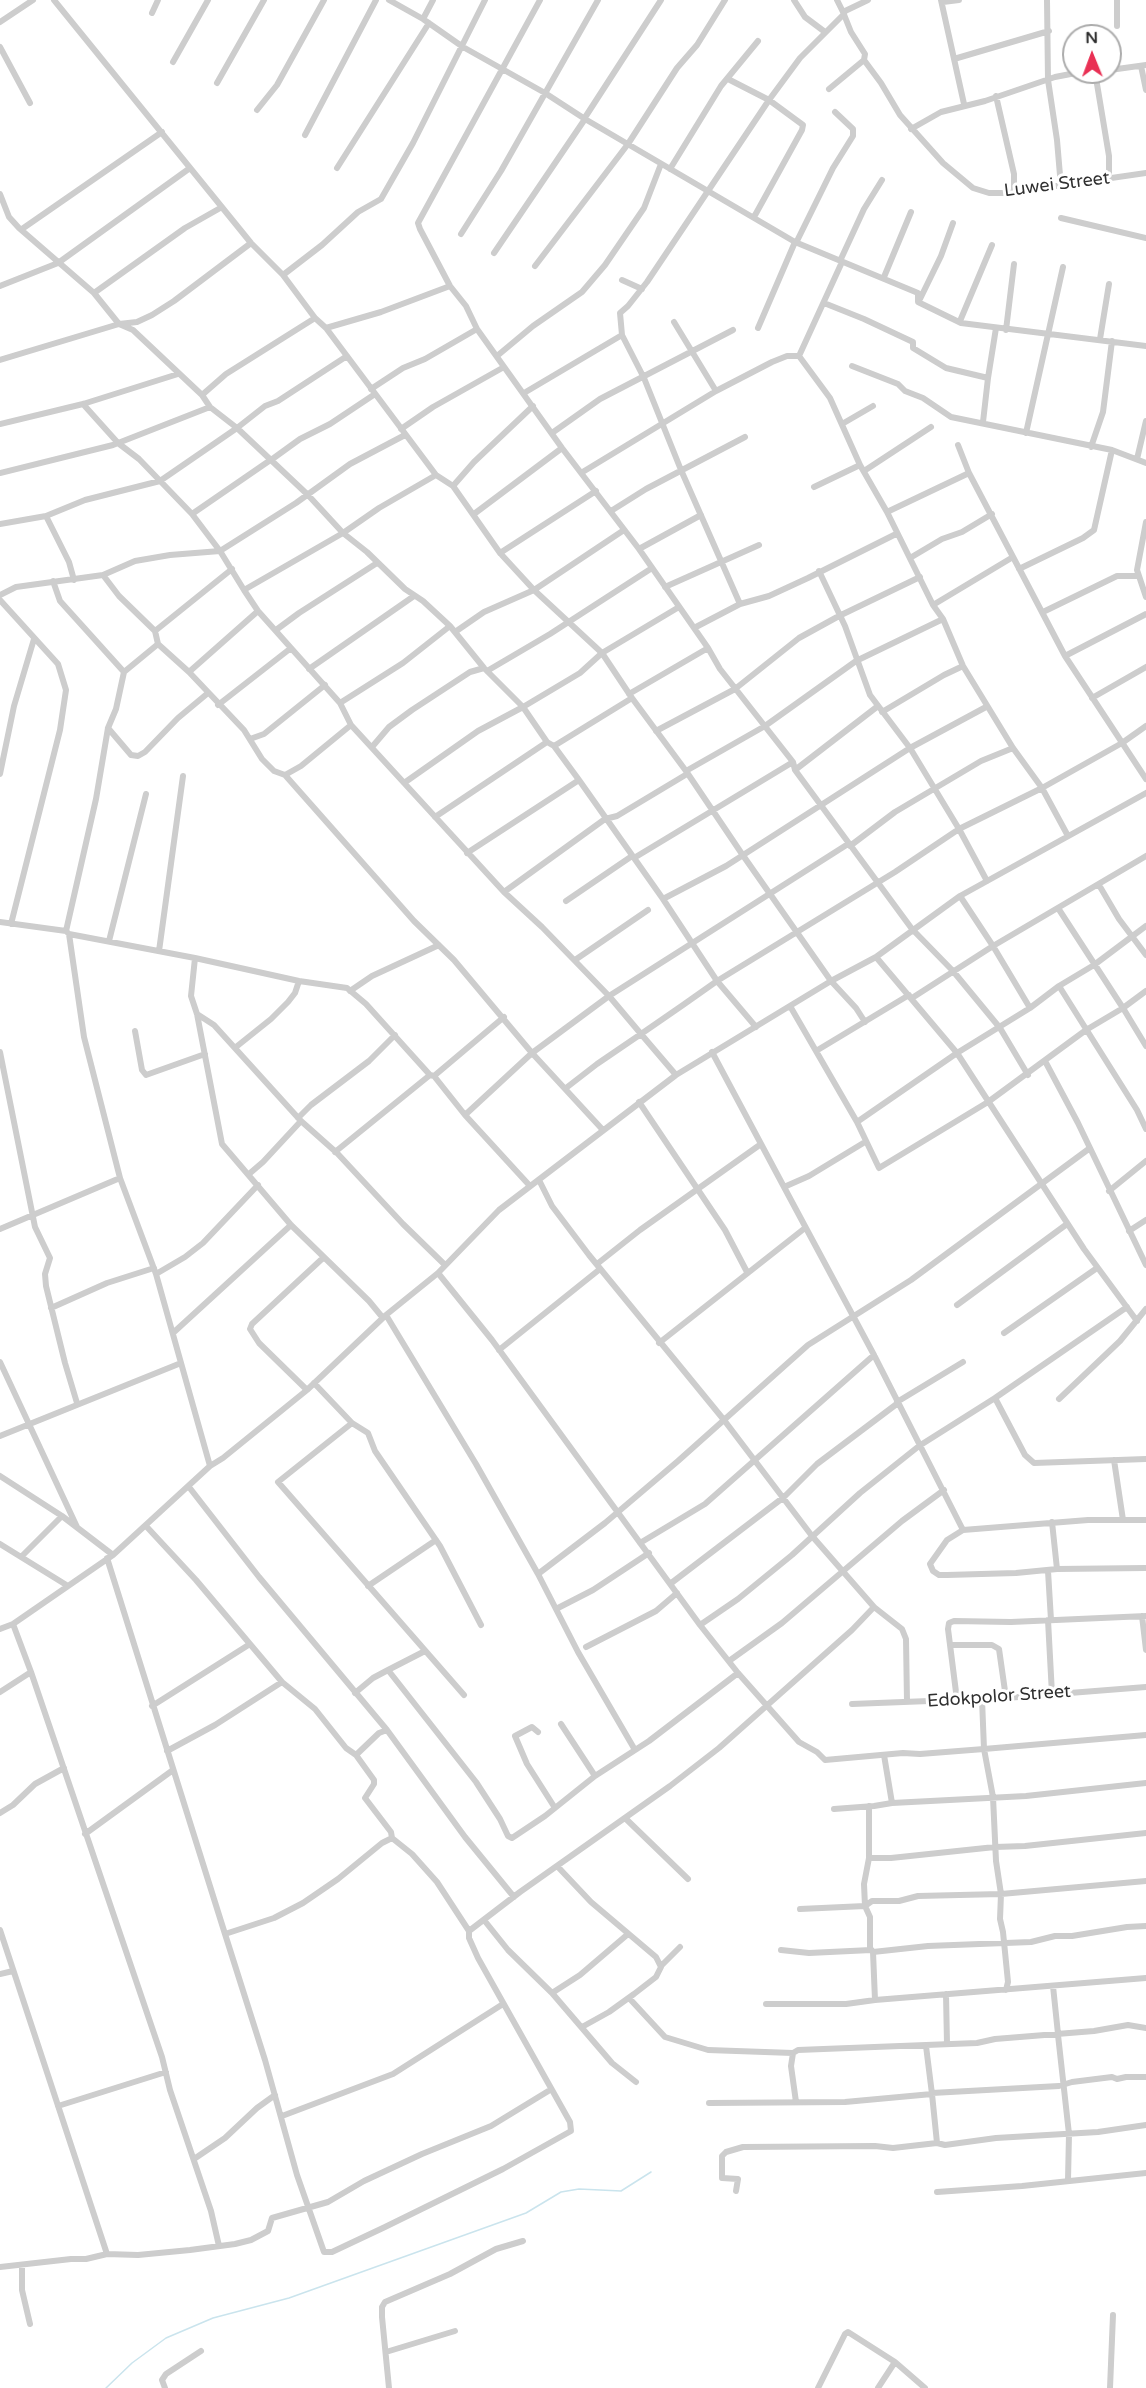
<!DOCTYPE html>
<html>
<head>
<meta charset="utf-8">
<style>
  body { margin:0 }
  #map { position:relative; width:1146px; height:2388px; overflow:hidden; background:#fff; font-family:"Varela Round",sans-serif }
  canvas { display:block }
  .north { position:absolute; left:1062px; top:24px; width:60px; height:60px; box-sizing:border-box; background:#fff; border:2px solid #acacac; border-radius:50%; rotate:359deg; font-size:16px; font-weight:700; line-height:24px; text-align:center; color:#303030 }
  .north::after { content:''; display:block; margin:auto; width:21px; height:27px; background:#e93054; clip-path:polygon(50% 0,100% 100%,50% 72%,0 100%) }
</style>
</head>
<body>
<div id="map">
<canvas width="1146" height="2388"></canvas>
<div class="north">N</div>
</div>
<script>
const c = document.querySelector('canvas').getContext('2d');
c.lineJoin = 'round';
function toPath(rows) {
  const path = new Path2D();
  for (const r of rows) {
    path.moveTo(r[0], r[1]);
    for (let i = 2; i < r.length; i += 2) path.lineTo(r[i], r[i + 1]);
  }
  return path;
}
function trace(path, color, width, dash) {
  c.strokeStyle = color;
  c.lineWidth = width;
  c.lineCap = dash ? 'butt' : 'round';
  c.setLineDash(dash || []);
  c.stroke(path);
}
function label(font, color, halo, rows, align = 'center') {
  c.font = font + ' "Varela Round",sans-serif';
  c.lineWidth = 6;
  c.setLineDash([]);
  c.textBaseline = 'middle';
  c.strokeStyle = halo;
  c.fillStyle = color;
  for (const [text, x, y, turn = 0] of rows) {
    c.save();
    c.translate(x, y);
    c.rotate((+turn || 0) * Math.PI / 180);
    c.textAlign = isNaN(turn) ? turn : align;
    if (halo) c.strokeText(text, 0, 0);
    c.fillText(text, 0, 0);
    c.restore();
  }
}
const stream = toPath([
  [106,2388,132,2363,166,2338,213,2318,289,2298,526,2213,561,2192,579,2189,621,2191,651,2172]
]);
const minor = toPath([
  [54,0,251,243,283,275,315,318,326,328,436,475,453,486,500,553,534,590,602,653,632,698,686,771,742,854,831,981,856,1008,865,1022],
  [389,0,423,19,463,47,545,93,585,119,795,242,918,293,918,302,961,323,1146,346],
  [540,0,418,223,420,229,450,286,466,306,477,329,562,448,639,549,708,648,720,669,793,762,795,770,912,929,953,971,1000,1028,1028,1075],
  [794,0,805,17,825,32],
  [837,0,843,12,868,0],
  [941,0,964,104],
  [1047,0,1048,80,1057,140,1061,187],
  [943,2,959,0],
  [843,12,851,32,865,54,864,60,881,83,900,115,943,163,973,188,989,193,1008,193,1146,173],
  [152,13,158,0],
  [423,19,433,0],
  [0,22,33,0],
  [1117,26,1117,0],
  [0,47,30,103],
  [954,59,1049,31],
  [173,62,208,0],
  [1141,66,1146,90],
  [1110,70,1146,65],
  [1095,72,1109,156,1109,179],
  [728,79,769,100,803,125,802,130,754,217],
  [217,83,264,0],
  [829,89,864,60],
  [996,96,1014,174,1014,192],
  [257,110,277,85,324,0],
  [584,119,661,0],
  [911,129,941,112,985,101,1055,77,1081,72],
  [305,135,376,0],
  [337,168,429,23],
  [670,169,721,86,758,41],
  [0,194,9,217,19,228,94,293,119,324,133,330,202,395,210,407,237,428,308,495,343,533,379,508,436,475],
  [1061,218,1146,238],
  [22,229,162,132],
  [461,234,501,171,598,0],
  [796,243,833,168,853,136,853,129,835,112],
  [494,253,585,119],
  [840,261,864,209,882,180],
  [535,266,628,144,677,68,697,45,725,0],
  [283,275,322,245,358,212,381,199,413,143,485,0],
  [884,277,911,212],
  [622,280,642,289],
  [0,286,58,263,190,168],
  [94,293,185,228,222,207],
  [920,299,941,256,953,223],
  [824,303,864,319,913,342,913,348,946,368,988,378,996,328],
  [960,321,992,245],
  [674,322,716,391],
  [326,328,381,312,450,286],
  [758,328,795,242],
  [1006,330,1014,264],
  [622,335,644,378,681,470,740,604,694,628],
  [1100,339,1109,284],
  [497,356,533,326,582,292,605,265,644,208,661,164],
  [799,356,842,262],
  [0,360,119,324,137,322,152,315,174,301,251,243],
  [852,366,898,384,905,391,923,398,951,417,1112,450,1146,463],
  [371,389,403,368,425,359,477,329],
  [524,393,622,335,620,313,628,306,647,282,769,100,800,58,844,14],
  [202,395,226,374,315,318],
  [83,404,118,443,139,459,192,514,220,551,244,590],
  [983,422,988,378],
  [0,424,83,404,178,374],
  [842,424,873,406],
  [401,429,433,407,504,367],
  [552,433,600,399,733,330],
  [1026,433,1063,267],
  [958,445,969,473],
  [1091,447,1103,412,1112,341],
  [1137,459,1146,421],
  [271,460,300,439,330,424,375,394],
  [864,471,931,427],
  [0,473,113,445,210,407],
  [581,473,716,391,772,362,787,356,799,356,830,398,860,465,887,512,933,605,943,619,963,666,1013,748,1042,788,1068,836],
  [453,486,474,462,533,406],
  [814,487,860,465],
  [611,511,646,489,745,437],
  [887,512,969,473,1065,656,1146,779],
  [192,514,269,461],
  [474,514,562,448],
  [46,516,69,562,74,580],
  [1146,522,1137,570,1146,597],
  [0,524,46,516,85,500,160,481,237,428,265,406,278,401,347,356],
  [639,549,701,515],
  [500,553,596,491],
  [910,558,942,539,962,532,992,514],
  [232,569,155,631,158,644,189,672,244,730,262,759,274,771,285,775,301,766,351,725],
  [1019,569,1083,538,1094,530,1112,450],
  [103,575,119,596,155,631],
  [53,581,60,601,124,672,158,644],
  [665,587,759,545],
  [0,595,16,587,103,575,135,561,170,555,220,551,296,503,350,464,405,435],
  [0,600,58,664,66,690,60,730,11,924],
  [740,604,769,596,808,578,896,534],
  [933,605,1013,557],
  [1043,612,1117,576,1138,576],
  [276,630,299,613,377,563],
  [455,632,484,612,534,590,624,530],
  [1065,656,1146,614],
  [309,669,414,596],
  [487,671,550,634,652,568],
  [189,672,258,611],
  [629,694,708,648],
  [1092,698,1146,667],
  [340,703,403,663,450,626],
  [218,705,291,648],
  [882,712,944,675,963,666],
  [108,728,131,755,138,756,145,752,178,718,208,693],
  [656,731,735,689,799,638,839,616,920,577],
  [250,739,264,734,325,685],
  [554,746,632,698],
  [372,747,389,727,412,710,470,672,484,668],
  [795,770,878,706],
  [686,771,765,726,856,661,943,619],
  [0,774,14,706,34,639],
  [285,775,414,921,454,960,532,1053,602,1129],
  [404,783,478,731,523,707,580,673,602,653,679,607],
  [435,817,547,742],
  [850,846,895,812,981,761,1013,748],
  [467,853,579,780],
  [634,858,793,762],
  [987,881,959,829,1042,788,1122,743,1146,726],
  [1099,885,1119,919,1146,955],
  [504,892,605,819,617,816,687,774],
  [960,896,993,946,1030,1008],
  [663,899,726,866,910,748,986,707],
  [566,901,632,856],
  [1058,908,1123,1008,1146,1046],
  [0,922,66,931,69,934,195,958,299,981,347,988,366,1004,430,1075,434,1076,465,1115,530,1186],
  [66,931,96,799,108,728,116,709,124,672],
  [69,934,84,1037,120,1178,156,1274,210,1466],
  [109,941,146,794],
  [159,951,183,776],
  [876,957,957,1053,1084,1249,1137,1321],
  [195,958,191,996,197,1014,222,1144,291,1225,369,1301,383,1318],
  [575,960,648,910],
  [1059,986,1137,1110,1146,1129],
  [350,991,372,976,439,945],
  [912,998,993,946,1146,856],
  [790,1006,857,1122,879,1168,988,1102,1086,1030,1123,1008,1146,991],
  [197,1014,214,1025,301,1121,337,1153,403,1224,444,1264],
  [756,1027,717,981,895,872,959,829,910,748,870,695,845,626,819,571],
  [135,1031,142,1070,146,1075,205,1054],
  [236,1047,271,1019,288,1002,295,993,299,981],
  [816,1051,909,995],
  [0,1052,35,1227,50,1258,45,1274,46,1286,65,1363,77,1403],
  [712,1052,784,1187],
  [1045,1061,1078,1123,1146,1265],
  [434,1076,504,1017],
  [566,1088,597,1064,641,1034,683,1005,717,981,663,899,579,780,554,746,547,742,523,707,484,668,450,626,423,601,405,589,367,552,343,533,244,590,258,611,340,703,351,725,504,892,542,927,609,996,641,1034,676,1075],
  [639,1102,725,1230,747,1272],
  [465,1115,532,1053,609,996,848,844],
  [298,1118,311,1105,369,1061,395,1035],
  [857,1122,957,1053,1030,1008,1059,986,1094,965,1146,926],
  [865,1142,809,1176,784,1187,874,1355,963,1530,947,1540,930,1564,933,1571,939,1575,947,1575,1016,1573,1057,1569,1146,1568],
  [335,1152,430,1075],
  [249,1174,263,1162,301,1121],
  [539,1180,552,1206,589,1255,724,1420,812,1536,874,1607,902,1629,906,1639,907,1702],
  [1109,1191,1146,1161],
  [0,1229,120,1178],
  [1129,1231,1146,1220],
  [597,1264,640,1230,761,1144],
  [438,1273,492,1340,700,1625,738,1673,799,1742,817,1752,825,1760,903,1753,920,1754,984,1749,1146,1735],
  [156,1274,185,1257,203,1243,258,1185],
  [957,1305,1067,1224],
  [51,1308,107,1283,154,1268],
  [386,1315,476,1464,538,1574,578,1652,635,1750],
  [173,1333,291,1225],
  [1004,1333,1097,1268],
  [659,1343,805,1228],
  [499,1350,600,1269],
  [0,1362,77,1527],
  [314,1383,352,1423,368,1433,375,1451,440,1546,481,1625],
  [307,1390,259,1343,250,1329,252,1324,324,1257],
  [995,1398,1127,1307],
  [1059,1399,1120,1341,1146,1309],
  [897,1402,963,1362],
  [352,1423,278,1482,464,1695],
  [0,1436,181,1363],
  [1114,1460,1123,1520],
  [0,1476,62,1516,113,1555],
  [189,1487,259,1577,387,1730,465,1837,514,1897],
  [1052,1522,1057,1569],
  [146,1526,196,1580,282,1682,215,1725,167,1751],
  [963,1530,1088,1520,1146,1520],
  [640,1543,705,1504,874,1355],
  [0,1544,68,1586],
  [21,1557,62,1516],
  [107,1558,225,1934],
  [1048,1571,1051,1620],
  [538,1574,605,1523,678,1461,808,1345,911,1280,1090,1148],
  [670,1584,784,1497,817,1464,898,1403],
  [368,1586,436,1540],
  [556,1609,593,1590,649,1553],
  [1142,1616,1146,1650],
  [1048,1620,1052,1694],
  [13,1624,31,1672,162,2057,170,2090,211,2211,219,2246],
  [700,1625,738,1599,792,1555,860,1493,919,1446,995,1398,1025,1455,1034,1463,1146,1459],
  [0,1629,13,1624,113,1555,210,1466,223,1458,307,1390,386,1315,438,1273,499,1210,676,1075,831,981,876,957,960,896,1146,793],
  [950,1645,992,1645,999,1649,1006,1698],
  [586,1647,656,1611,677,1593],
  [425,1651,388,1670,476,1782,500,1819,508,1836,512,1838,545,1816,595,1776,649,1741,738,1673],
  [729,1661,782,1623,902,1521,944,1490],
  [282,1682,315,1709,346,1748,356,1755,374,1780,374,1784,365,1798,391,1832,392,1838],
  [0,1692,31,1672],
  [355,1693,373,1678,388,1670],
  [982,1699,984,1749,993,1797,996,1861,1001,1894,1000,1919,1003,1932,1008,1982,1006,1990],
  [957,1700,948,1629,949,1623,954,1621,1011,1622,1146,1616],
  [852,1704,1006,1698,1146,1687],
  [152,1706,250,1644],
  [561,1724,595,1776],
  [538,1732,532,1727,515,1736,527,1764,555,1808],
  [356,1755,379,1733,387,1730],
  [884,1755,892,1803],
  [869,1806,869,1858,891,1858,995,1847],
  [834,1809,874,1806,892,1803,1026,1796,1146,1783],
  [0,1813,13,1805,35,1784,64,1768],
  [625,1818,688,1879],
  [85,1834,173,1770],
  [995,1847,1025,1846,1146,1833],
  [869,1858,864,1884,865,1906,872,1901,899,1901,918,1896,1001,1894,1146,1881],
  [558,1867,591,1902,656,1957,661,1967,656,1977,634,1994,609,2012,582,2027],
  [800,1909,865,1906,870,1917,870,1948,873,1952,928,1946,1031,1942,1055,1936,1072,1936,1127,1927,1146,1926],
  [484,1920,508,1950,552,1993,612,2063,636,2082],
  [0,1930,107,2254],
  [469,1931,437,1882,412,1854,392,1838,382,1843,338,1879,303,1903,274,1918,225,1934,265,2060,297,2175,324,2252,332,2252,385,2227,503,2169,571,2131,570,2122,478,1958,469,1938,469,1931,520,1892,670,1786,719,1748,852,1630,874,1607],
  [781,1950,809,1953,871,1950],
  [873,1952,875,2000,1146,1978],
  [661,1966,680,1947],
  [0,1974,13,1971],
  [1053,1986,1058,2034],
  [552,1993,580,1975,628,1934],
  [946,1994,947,2044],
  [629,1998,665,2037,708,2050,793,2053,798,2050,977,2043,995,2039,1094,2031,1128,2025,1146,2028],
  [766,2004,846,2004,875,2000],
  [1058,2035,1069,2134,1068,2180],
  [793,2053,791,2066,796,2102],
  [932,2093,1059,2086,1072,2082,1112,2077,1117,2079,1126,2077,1146,2077],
  [709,2103,845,2102,932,2094,926,2046],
  [58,2106,166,2072],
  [282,2116,393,2074,503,2004],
  [937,2143,945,2145,996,2138,1098,2132,1146,2125],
  [194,2159,225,2138,257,2108,275,2095],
  [736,2191,738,2179,722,2178,722,2156,726,2152,743,2147,875,2146,893,2148,937,2143,932,2094],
  [937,2192,1022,2186,1146,2173],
  [22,2266,22,2290,30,2324],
  [0,2267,71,2259,86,2259,107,2254,138,2255,190,2250,235,2244,251,2240,268,2231,272,2218,328,2202,364,2181,422,2154,491,2126,550,2090],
  [386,2352,455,2331],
  [165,2388,162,2380,166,2374,201,2351],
  [389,2388,382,2317,382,2307,385,2302,450,2274,496,2249,523,2241],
  [818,2388,845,2334,848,2332,895,2362,925,2388],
  [878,2388,895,2362],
  [1110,2388,1113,2315]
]);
const streetNames = [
  ["Luwei Street",1057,185,-7],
  ["Edokpolor Street",999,1697,-4]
];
trace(stream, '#cae4ed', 1.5);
trace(minor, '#cdcdcd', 6);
label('18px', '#303030', '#fff', streetNames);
</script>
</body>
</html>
